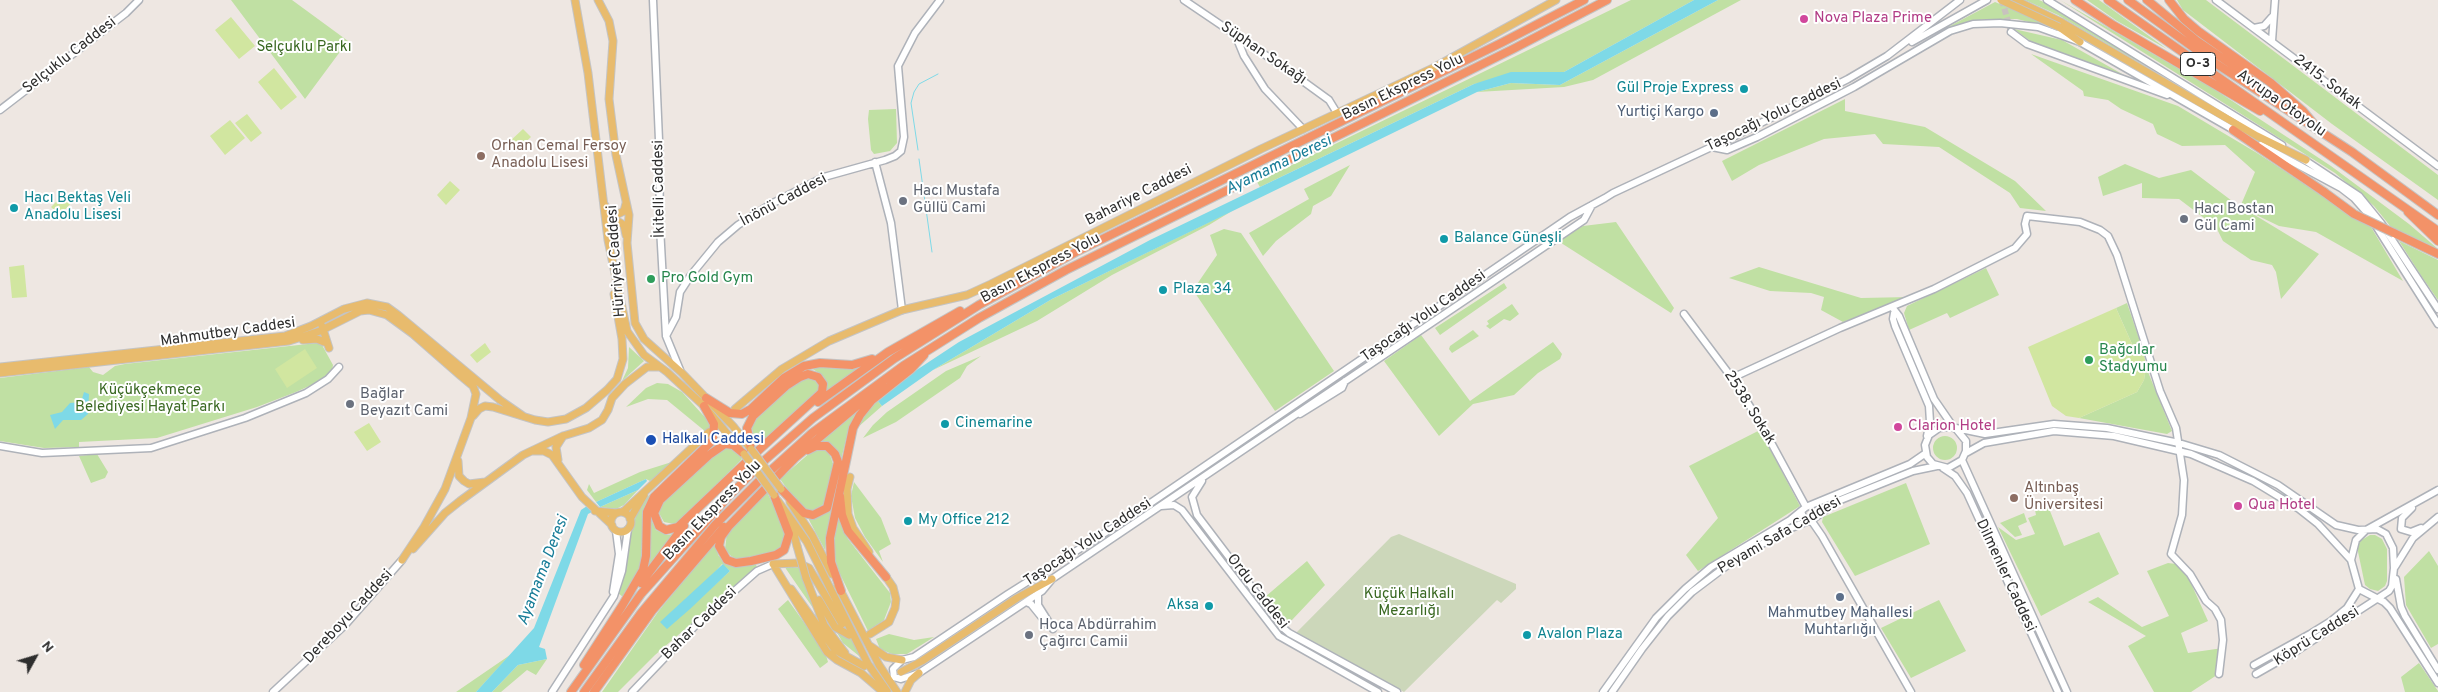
<!DOCTYPE html>
<html>
<head>
<meta charset="utf-8">
<style>
  body { margin:0 }
  #map { position:relative; width:2438px; height:692px; overflow:hidden; background:#eee7e2; font-family:Overpass,sans-serif }
  canvas { display:block }
  .north { position:absolute; left:10px; top:632px; width:50px; height:50px; -webkit-text-stroke:4px #fff; paint-order:stroke; rotate:51deg; font-size:14px; font-weight:700; line-height:20px; text-align:center; color:#2e2e2e }
  .north::after { content:''; display:block; margin:auto; width:18px; height:22px; background:#2e2e2e; clip-path:polygon(50% 0,100% 100%,50% 72%,0 100%) }
</style>
</head>
<body>
<div id="map">
<canvas width="2438" height="692"></canvas>
<div class="north">N</div>
</div>
<script>
const c = document.querySelector('canvas').getContext('2d');
c.lineJoin = 'round';
function fill(path, color) {
  c.fillStyle = color;
  c.fill(path, 'evenodd');
}
function toPath(rows) {
  const path = new Path2D();
  for (const r of rows) {
    if (r.length === 3) {
      path.moveTo(r[0] + r[2], r[1]);
      path.arc(r[0], r[1], r[2], 0, 2 * Math.PI);
      continue;
    }
    path.moveTo(r[0], r[1]);
    for (let i = 2; i < r.length; i += 2) path.lineTo(r[i], r[i + 1]);
  }
  return path;
}
function trace(path, color, width, dash) {
  c.strokeStyle = color;
  c.lineWidth = width;
  c.lineCap = dash ? 'butt' : 'round';
  c.setLineDash(dash || []);
  c.stroke(path);
}
function label(font, color, halo, rows, align = 'center') {
  c.font = font + ' Overpass,sans-serif';
  c.lineWidth = 4;
  c.setLineDash([]);
  c.textBaseline = 'middle';
  c.strokeStyle = halo;
  c.fillStyle = color;
  for (const [text, x, y, turn = 0] of rows) {
    c.save();
    c.translate(x, y);
    c.rotate((+turn || 0) * Math.PI / 180);
    c.textAlign = isNaN(turn) ? turn : align;
    if (halo) c.strokeText(text, 0, 0);
    c.fillText(text, 0, 0);
    c.restore();
  }
}
const green = toPath([
  [231,0,292,0,348,41,305,99],
  [1631,0,1694,0,1564,72,1474,84,1260,187,1257,182],
  [1718,0,1741,0,1593,80,1564,87,1477,92,1511,83,1560,85],
  [2025,0,2039,0,2056,7,2152,70,2058,15],
  [2060,0,2214,89,2331,166,2409,224,2438,249,2391,227,2374,206,2335,173],
  [2087,0,2099,0,2167,49,2117,21],
  [2177,0,2206,0,2438,175,2438,200,2332,124,2183,10],
  [1995,2,2034,18,2048,27,2017,19,1989,19,1970,21,1937,33],
  [2014,29,2062,40,2131,79,2033,43],
  [2031,54,2178,106,2257,153,2371,227,2403,281,2316,232,2279,226,2248,211,2319,254,2281,299,2276,272,2272,265,2251,260,2223,241,2216,227,2179,199,2142,198,2142,183,2103,196,2098,177,2125,164,2159,178,2191,170,2240,207,2255,172,2225,145,2182,146,2157,134,2153,124,2121,109,2108,100,2084,96,2083,91],
  [1845,99,1845,111,1925,127,2015,181,2046,211,2020,208,2010,193,1939,147,1883,144,1875,134,1824,139,1759,165,1732,181,1722,161],
  [896,109,897,143,890,151,874,154,871,150,868,119,869,110],
  [1350,165,1331,196,1313,206,1311,214,1276,241,1263,256,1249,233,1309,199,1304,189],
  [1232,211,1209,225,1112,275,1037,321,933,370,1052,299],
  [1616,222,1674,308,1671,313,1558,241,1583,226],
  [1224,229,1241,233,1334,371,1275,411,1193,290,1217,255,1210,235],
  [2399,241,2438,260,2438,300,2422,277],
  [1759,267,1861,298,1910,297,1843,322,1821,310,1824,297,1811,293,1770,291,1729,278],
  [1986,268,1999,295,1950,318,1947,313,1909,330,1904,313,1907,306],
  [1504,283,1507,288,1440,335,1435,328],
  [2127,303,2144,353,2138,346,2132,344,2116,308],
  [1512,304,1519,314,1510,321,1504,319,1490,329,1486,326,1489,324,1487,321],
  [1473,330,1479,336,1452,353,1449,349,1450,346],
  [1421,335,1470,401,1553,342,1562,354,1560,359,1538,373,1514,395,1473,404,1439,436,1384,361],
  [317,343,322,345,333,365,332,371,327,378,296,392,257,407,157,438,79,442,79,447,44,448,0,441,0,378,89,367,93,372,103,375,115,366,125,364],
  [629,347,644,361,622,381,628,368],
  [981,356,967,366,960,378,896,422,863,438,873,425,887,412,946,371],
  [810,367,846,369,858,369,826,393,826,382,823,376],
  [2146,367,2172,431,2167,434,2079,418,2137,392,2144,380],
  [809,377,818,383,819,388,817,395,757,446,752,429,753,422,758,415,797,382],
  [657,383,668,384,682,392,712,425,706,432,667,400,648,399,626,407,646,388],
  [877,400,882,406,857,428,865,413],
  [857,410,848,431,840,464,840,457,814,444],
  [1760,430,1800,506,1698,571,1686,555,1718,518,1689,466],
  [1945,448,12],
  [728,447,735,448,742,459,680,522,674,524,664,522,659,513,660,506,674,490,722,449],
  [821,449,829,452,833,464,824,504,810,512,804,510,797,502,780,479,812,451],
  [97,454,108,472,105,478,91,483,79,456],
  [675,461,650,481,646,479,596,502,587,490,589,484,594,493,640,472],
  [854,482,881,518,891,544,879,551,883,562,865,537,855,518,851,496],
  [1906,483,1930,544,1855,576,1822,522,1823,517],
  [656,488,644,511,641,560,639,570,623,597,618,593,624,572,631,528,642,503],
  [638,490,624,505,616,509,600,507],
  [767,492,786,531,785,544,779,550,770,554,739,560,731,556,725,549,727,533],
  [2046,501,2064,546,2099,532,2119,574,2041,616,1998,527,2016,540,2035,534,2028,518,2036,515,2034,505],
  [829,510,831,511,825,550,809,520,809,517,821,516],
  [837,511,841,524,848,539,890,593,891,602,884,620,868,631,839,572,834,556,833,546],
  [2024,513,2027,522,2018,526,2022,535,2015,537,2000,523],
  [650,517,656,530,667,535,673,534,648,566],
  [2370,535,2375,535,2382,539,2387,549,2387,581,2385,586,2378,591,2370,589,2365,585,2357,547,2360,541],
  [716,540,718,555,726,564,740,566,755,563,757,567,655,655,618,692,602,692,658,612],
  [722,564,730,571,667,628],
  [2429,551,2438,566,2438,644,2431,648,2406,605,2404,577],
  [1307,561,1325,585,1292,620,1284,621,1265,597],
  [2168,563,2176,564,2185,570,2208,621,2181,633,2188,653,2223,648,2217,675,2191,692,2154,692,2128,646,2146,636,2088,602,2098,597,2142,627,2169,616,2147,571],
  [784,566,801,568,822,621],
  [788,600,825,652,828,662,820,668,778,609],
  [1939,600,1966,651,1911,678,1881,628],
  [832,624,841,633,851,638,864,660,843,643],
  [889,634,914,640,934,637,907,654,892,654,880,649,876,639],
  [510,655,476,692,456,692],
  [547,659,536,675,527,670,501,692,492,692,518,665],
  [2419,663,2438,691,2438,692,2405,692,2401,677]
]);
const cemetery = toPath([
  [1399,534,1516,584,1516,589,1501,603,1497,600,1404,692,1296,633,1391,537]
]);
const pitch = toPath([
  [231,17,255,46,239,59,215,30],
  [274,68,297,97,281,110,258,82],
  [247,114,262,133,251,142,235,123],
  [230,120,245,138,225,155,210,136],
  [523,129,531,137,517,150,509,142],
  [450,181,460,190,446,205,437,195],
  [65,193,73,201,60,215,51,207],
  [24,265,27,297,12,298,9,267],
  [2116,308,2132,344,2138,346,2144,353,2146,367,2144,380,2137,392,2079,418,2066,416,2052,406,2028,347],
  [485,343,491,352,477,363,470,355],
  [305,349,317,368,287,388,275,369],
  [369,423,381,442,367,451,354,432]
]);
const water = toPath([
  [1694,0,1718,0,1560,85,1511,83,1477,92,1052,299,933,370,882,406,877,400,909,375,959,342,1150,240,1474,84,1511,72,1564,72],
  [84,392,89,394,88,414,81,420,63,420,55,429,50,415,62,412,70,403,81,402],
  [646,479,647,481,638,490,600,507,596,502],
  [587,506,592,512,588,514,539,647,545,649,547,659,518,665,492,692,476,692,534,628,581,510],
  [723,564,730,571,690,609,667,629,660,622]
]);
const stream = toPath([
  [918,150,911,103,914,92,919,84,938,74],
  [919,159,932,252]
]);
const secondaryTunnel = toPath([
  [2002,0,2011,32]
]);
const secondary = toPath([
  [653,0,659,140,660,227,666,336,680,370],
  [1184,0,1289,71,1329,100,1337,113],
  [2047,0,2282,145],
  [2216,0,2438,166],
  [2254,28,2264,26,2272,17],
  [2011,32,2027,44,2167,95],
  [1235,34,1244,56,1265,89,1303,129],
  [2272,41,2275,0],
  [1912,42,1987,0],
  [0,110,126,13,139,0],
  [2261,145,2341,188,2354,198,2369,215,2438,324],
  [1712,147,1727,150,1757,137,1854,87,1950,31,1973,24,2000,23,2038,27,2080,42,2237,132],
  [2303,159,2359,196,2381,223,2438,309],
  [875,162,891,223,902,310],
  [1592,205,1584,220,1052,579,1042,591,919,673,901,679,894,677,893,669,902,660,914,657,1008,594,1130,517,1570,217,1605,198,1613,193,1735,136,1848,79,1887,56,1960,0],
  [1892,307,1899,316,1934,399,1954,428],
  [1894,313,1893,319,1895,326,1929,406,1930,422,1927,436],
  [1684,314,1732,378,1761,424,1806,507],
  [666,336,676,317,680,292,691,275,718,242,738,225,771,204,824,177,885,160,895,156,901,151,904,137,898,66,915,33,940,0],
  [1732,378,1840,328,1934,289,2015,248,2027,234,2025,224,2027,216,2080,222,2100,230,2108,236,2117,255,2160,391,2176,428,2184,480,2182,515,2171,554,2190,574,2206,601,2215,609,2221,620,2223,640,2219,674],
  [1300,414,1342,388,1345,381],
  [1957,430,1966,441,1966,451,1962,460,1948,468,1933,464,1927,457,1925,445,1929,435,1939,428,1951,427,1985,434,2054,424,2107,428,2179,443,2219,455,2278,485,2336,525,2358,530,2377,529,2386,534,2393,548,2394,568,2392,586,2389,591,2298,650,2256,674],
  [0,446,42,453,151,448,245,418,306,393,328,379,339,367],
  [1966,453,1984,443,2054,431,2114,436,2191,454,2253,481,2299,509,2318,524,2351,560],
  [1962,460,2067,692],
  [1943,468,1955,476,1967,493,2058,692],
  [1202,481,1192,497,1197,515,1282,627,1289,633,1397,692],
  [2438,490,2366,530,2356,540,2351,560,2359,589,2384,602,2390,608,2438,683],
  [1161,506,1174,505,1182,510,1279,636,1378,692],
  [2412,508,2402,518,2401,529,2411,532,2421,528],
  [1801,511,1803,517,1813,523,1822,536,1911,692],
  [2395,567,2413,538,2438,517],
  [2396,579,2401,607,2405,616,2438,670],
  [613,592,619,554,616,531],
  [1038,593,1038,605,1053,629],
  [1026,602,1031,604,1048,625],
  [2254,665,2310,634,2331,621,2347,608,2359,589],
  [273,692,345,625,402,560],
  [552,692,614,596,622,571,628,529],
  [632,692,695,626,757,571,773,564],
  [1603,692,1656,618,1685,589,1711,567,1790,520,1806,507,1910,464,1926,453],
  [1612,692,1642,649,1668,616,1692,592,1733,561,1784,531,1813,519,1838,501,1913,471,1937,466]
]);
const primary = toPath([
  [575,0,588,73,608,240,627,331,644,355,667,372,704,406,739,448],
  [598,0,609,21,613,41,609,99,616,155,629,215,627,243,635,323,644,339,682,373,733,426,751,449],
  [2015,0,2061,22,2257,136,2306,160],
  [2059,27,2080,42],
  [604,204,609,212,616,215,624,211,626,203],
  [608,235,613,226,619,222,624,225,626,235],
  [322,326,329,348],
  [303,340,317,339,324,342],
  [0,367,285,336,311,326,344,309,367,303,387,307,398,315,500,400,523,416],
  [0,373,289,341,320,331,360,311,369,310,387,315,413,334,461,376,473,386,476,394,471,418,445,489,424,527,402,560],
  [735,409,782,369,829,341,902,310,967,295,991,284,1261,149,1433,68,1556,0],
  [473,416,479,409,485,406,493,407,535,420,548,422,566,419,586,408,607,390,617,379,623,359,622,339,614,294],
  [533,451,544,451,552,455,582,497,612,525],
  [558,460,556,447,563,436],
  [458,461,459,476,464,481,469,484,485,482],
  [850,477,847,489,848,514,853,528,869,552],
  [778,501,807,542,868,664,887,691],
  [790,502,812,535,832,574],
  [595,511,617,513],
  [624,511,709,432],
  [621,522,10],
  [630,519,644,495],
  [791,523,797,546],
  [413,549,445,513,460,501,523,455,563,436,589,428,602,420,608,410,612,398,625,384,647,367,660,367],
  [806,578,824,625,845,653],
  [838,586,879,665,897,692],
  [791,589,835,650,864,666],
  [819,600,835,627,849,635],
  [842,624,809,568,798,563,773,564,827,652,837,660,861,673,883,692],
  [870,634,889,622,895,608,896,599,893,587,884,574],
  [870,646,886,657,902,660],
  [901,672,922,661,1017,598,1052,579],
  [905,692,911,680,919,673]
]);
const highway = toPath([
  [2075,0,2113,25,2260,111],
  [2108,0,2438,231],
  [2128,0,2212,61,2352,152,2438,215],
  [2147,0,2197,41,2240,70,2260,87],
  [2169,0,2184,19,2198,31,2271,83,2303,111,2313,123],
  [2233,130,2324,192],
  [2408,212,2438,241],
  [2394,233,2438,254],
  [706,398,730,413,742,414,751,409,784,378,804,366,820,363,852,365,872,359],
  [818,402,888,352,960,311],
  [744,454,733,445,725,444,709,455,660,500,654,513,659,526,666,530,678,527,760,449,818,396,822,392,823,384,818,377,808,374,800,377,786,386,753,416,747,428,751,449],
  [781,489,804,513,813,515,827,508,838,462,835,454,827,446,816,446,808,450],
  [774,495,789,534,784,550,776,555,751,561,736,563,727,560,719,546,721,537,729,526,795,458,882,385],
  [840,496,842,515,848,531,886,577],
  [641,583,684,526],
  [841,591,831,562,830,538,853,428,860,415,872,400,911,369,924,355],
  [584,665,622,606,643,570,646,556,647,512,654,497,713,440,714,424,704,406],
  [571,692,641,594,727,498,766,459,813,418,895,358,979,305,1076,252,1501,43,1584,0],
  [584,692,641,613,715,525,758,482,812,433,903,366,979,318,1066,270,1513,49,1607,0],
  [594,692,652,611,724,527]
]);
const primaryBridge = toPath([
  [2001,0,2059,27],
  [751,449,781,489],
  [744,454,774,495],
  [797,546,806,578]
]);
const highwayBridge = toPath([
  [2324,192,2354,214,2394,233]
]);
const markers = [
  [1804,19,5,"#d1479c"],
  [1744,89,5,"#0f9aa8"],
  [1714,113,5,"#5c6f8a"],
  [481,156,5,"#8d6e63"],
  [903,201,5,"#6b7280"],
  [14,208,5,"#0f9aa8"],
  [2184,219,5,"#6b7280"],
  [1444,239,5,"#0f9aa8"],
  [651,279,5,"#2e9e5b"],
  [1163,290,5,"#0f9aa8"],
  [2089,360,5,"#2e9e5b"],
  [350,404,5,"#6b7280"],
  [945,424,5,"#0f9aa8"],
  [1898,427,5,"#d1479c"],
  [651,440,6,"#1a4fb4"],
  [2014,498,5,"#8d6e63"],
  [2238,506,5,"#d1479c"],
  [908,521,5,"#0f9aa8"],
  [1840,597,5,"#5c6f8a"],
  [1209,606,5,"#0f9aa8"],
  [1029,635,5,"#6b7280"],
  [1527,635,5,"#0f9aa8"]
];
const shields = [
  [2198,64,35]
];
const shieldNames = [
  ["O-3",2198,64]
];
const hotelNames = [
  ["Nova Plaza Prime",1814,19],
  ["Clarion Hotel",1908,427],
  ["Qua Hotel",2248,506]
];
const parkNames = [
  ["Selçuklu Parkı",304,48],
  ["Küçükçekmece",150,391],
  ["Belediyesi Hayat Parkı",150,408],
  ["Küçük Halkalı",1409,595],
  ["Mezarlığı",1409,612]
];
const streetNames = [
  ["Süphan Sokağı",1263,54,34],
  ["Selçuklu Caddesi",70,56,-38],
  ["2415. Sokak",2327,83,37],
  ["Basın Ekspress Yolu",1403,88,-26],
  ["Avrupa Otoyolu",2281,104,35],
  ["Taşocağı Yolu Caddesi",1774,116,-26],
  ["İkitelli Caddesi",660,189,-91],
  ["Bahariye Caddesi",1139,196,-27],
  ["İnönü Caddesi",784,201,-28],
  ["Hürriyet Caddesi",617,261,-94],
  ["Basın Ekspress Yolu",1041,269,-28],
  ["Taşocağı Yolu Caddesi",1424,317,-35],
  ["Mahmutbey Caddesi",228,333,-8],
  ["2538. Sokak",1749,408,58],
  ["Basın Ekspress Yolu",713,511,-46],
  ["Peyami Safa Caddesi",1780,536,-30],
  ["Taşocağı Yolu Caddesi",1088,543,-33],
  ["Dilmenler Caddesi",2005,576,65],
  ["Ordu Caddesi",1257,592,52],
  ["Dereboyu Caddesi",349,617,-47],
  ["Bahar Caddesi",700,624,-44],
  ["Köprü Caddesi",2317,637,-32]
];
const cultureNames = [
  ["Gül Proje Express",1734,89,"right"],
  ["Hacı Bektaş Veli",24,199],
  ["Anadolu Lisesi",24,216],
  ["Balance Güneşli",1454,239],
  ["Plaza 34",1173,290],
  ["Cinemarine",955,424],
  ["My Office 212",918,521],
  ["Aksa",1199,606,"right"],
  ["Avalon Plaza",1537,635]
];
const serviceNames = [
  ["Yurtiçi Kargo",1704,113],
  ["Mahmutbey Mahallesi",1840,614,"center"],
  ["Muhtarlığıı",1840,631,"center"]
];
const educationNames = [
  ["Orhan Cemal Fersoy",491,147],
  ["Anadolu Lisesi",491,164],
  ["Altınbaş",2024,489],
  ["Üniversitesi",2024,506]
];
const worshipNames = [
  ["Hacı Mustafa",913,192],
  ["Güllü Cami",913,209],
  ["Hacı Bostan",2194,210],
  ["Gül Cami",2194,227],
  ["Bağlar",360,395],
  ["Beyazıt Cami",360,412],
  ["Hoca Abdürrahim",1039,626],
  ["Çağırcı Camii",1039,643]
];
const leisureNames = [
  ["Pro Gold Gym",661,279],
  ["Bağcılar",2099,351],
  ["Stadyumu",2099,368]
];
const transitNames = [
  ["Halkalı Caddesi",662,440]
];
const waterNames = [
  ["Ayamama Deresi",1279,166,-26],
  ["Ayamama Deresi",544,571,-69]
];
fill(green, '#c0e0a3');
fill(cemetery, '#ccd7ba');
fill(pitch, '#d1e6a0');
fill(water, '#7ed9e7');
trace(stream, '#7ed9e7', 1);
trace(secondaryTunnel, '#c8c2be', 6, [6, 3]);
trace(secondary, '#aeb2b9', 9);
trace(primary, '#c4c4c4', 9);
trace(highway, '#c4c4c4', 10);
trace(secondary, '#fff', 6);
trace(primary, '#e8bb6d', 7);
trace(highway, '#f39268', 8);
trace(primaryBridge, '#c4c4c4', 9, []);
trace(highwayBridge, '#c4c4c4', 10, []);
trace(primaryBridge, '#e8bb6d', 7);
trace(highwayBridge, '#f39268', 8);
for (const [x, y, r, color] of markers) {
  const dot = new Path2D();
  dot.arc(x, y, r, 0, 2 * Math.PI);
  c.fillStyle = color;
  c.fill(dot);
  trace(dot, '#fff', 2);
}
for (const [x, y, w] of shields) {
  const box = new Path2D();
  box.roundRect(x - w / 2, y - 11.5, w, 23, 4);
  c.fillStyle = '#fff';
  c.fill(box);
  trace(box, '#2e2e2e', 1);
}
label('bold 14px', '#2e2e2e', null, shieldNames);
label('15px', '#b23c85', '#fff', hotelNames, 'left');
label('15px', '#396821', '#fff', parkNames);
label('15px', '#2e2e2e', '#fff', streetNames);
label('15px', '#0d838f', '#fff', cultureNames, 'left');
label('15px', '#4e5e75', '#fff', serviceNames, 'right');
label('15px', '#785e54', '#fff', educationNames, 'left');
label('15px', '#5b616d', '#fff', worshipNames, 'left');
label('15px', '#27864d', '#fff', leisureNames, 'left');
label('15px', '#164399', '#fff', transitNames, 'left');
label('italic 16px', '#187d98', '#fff', waterNames);
</script>
</body>
</html>
